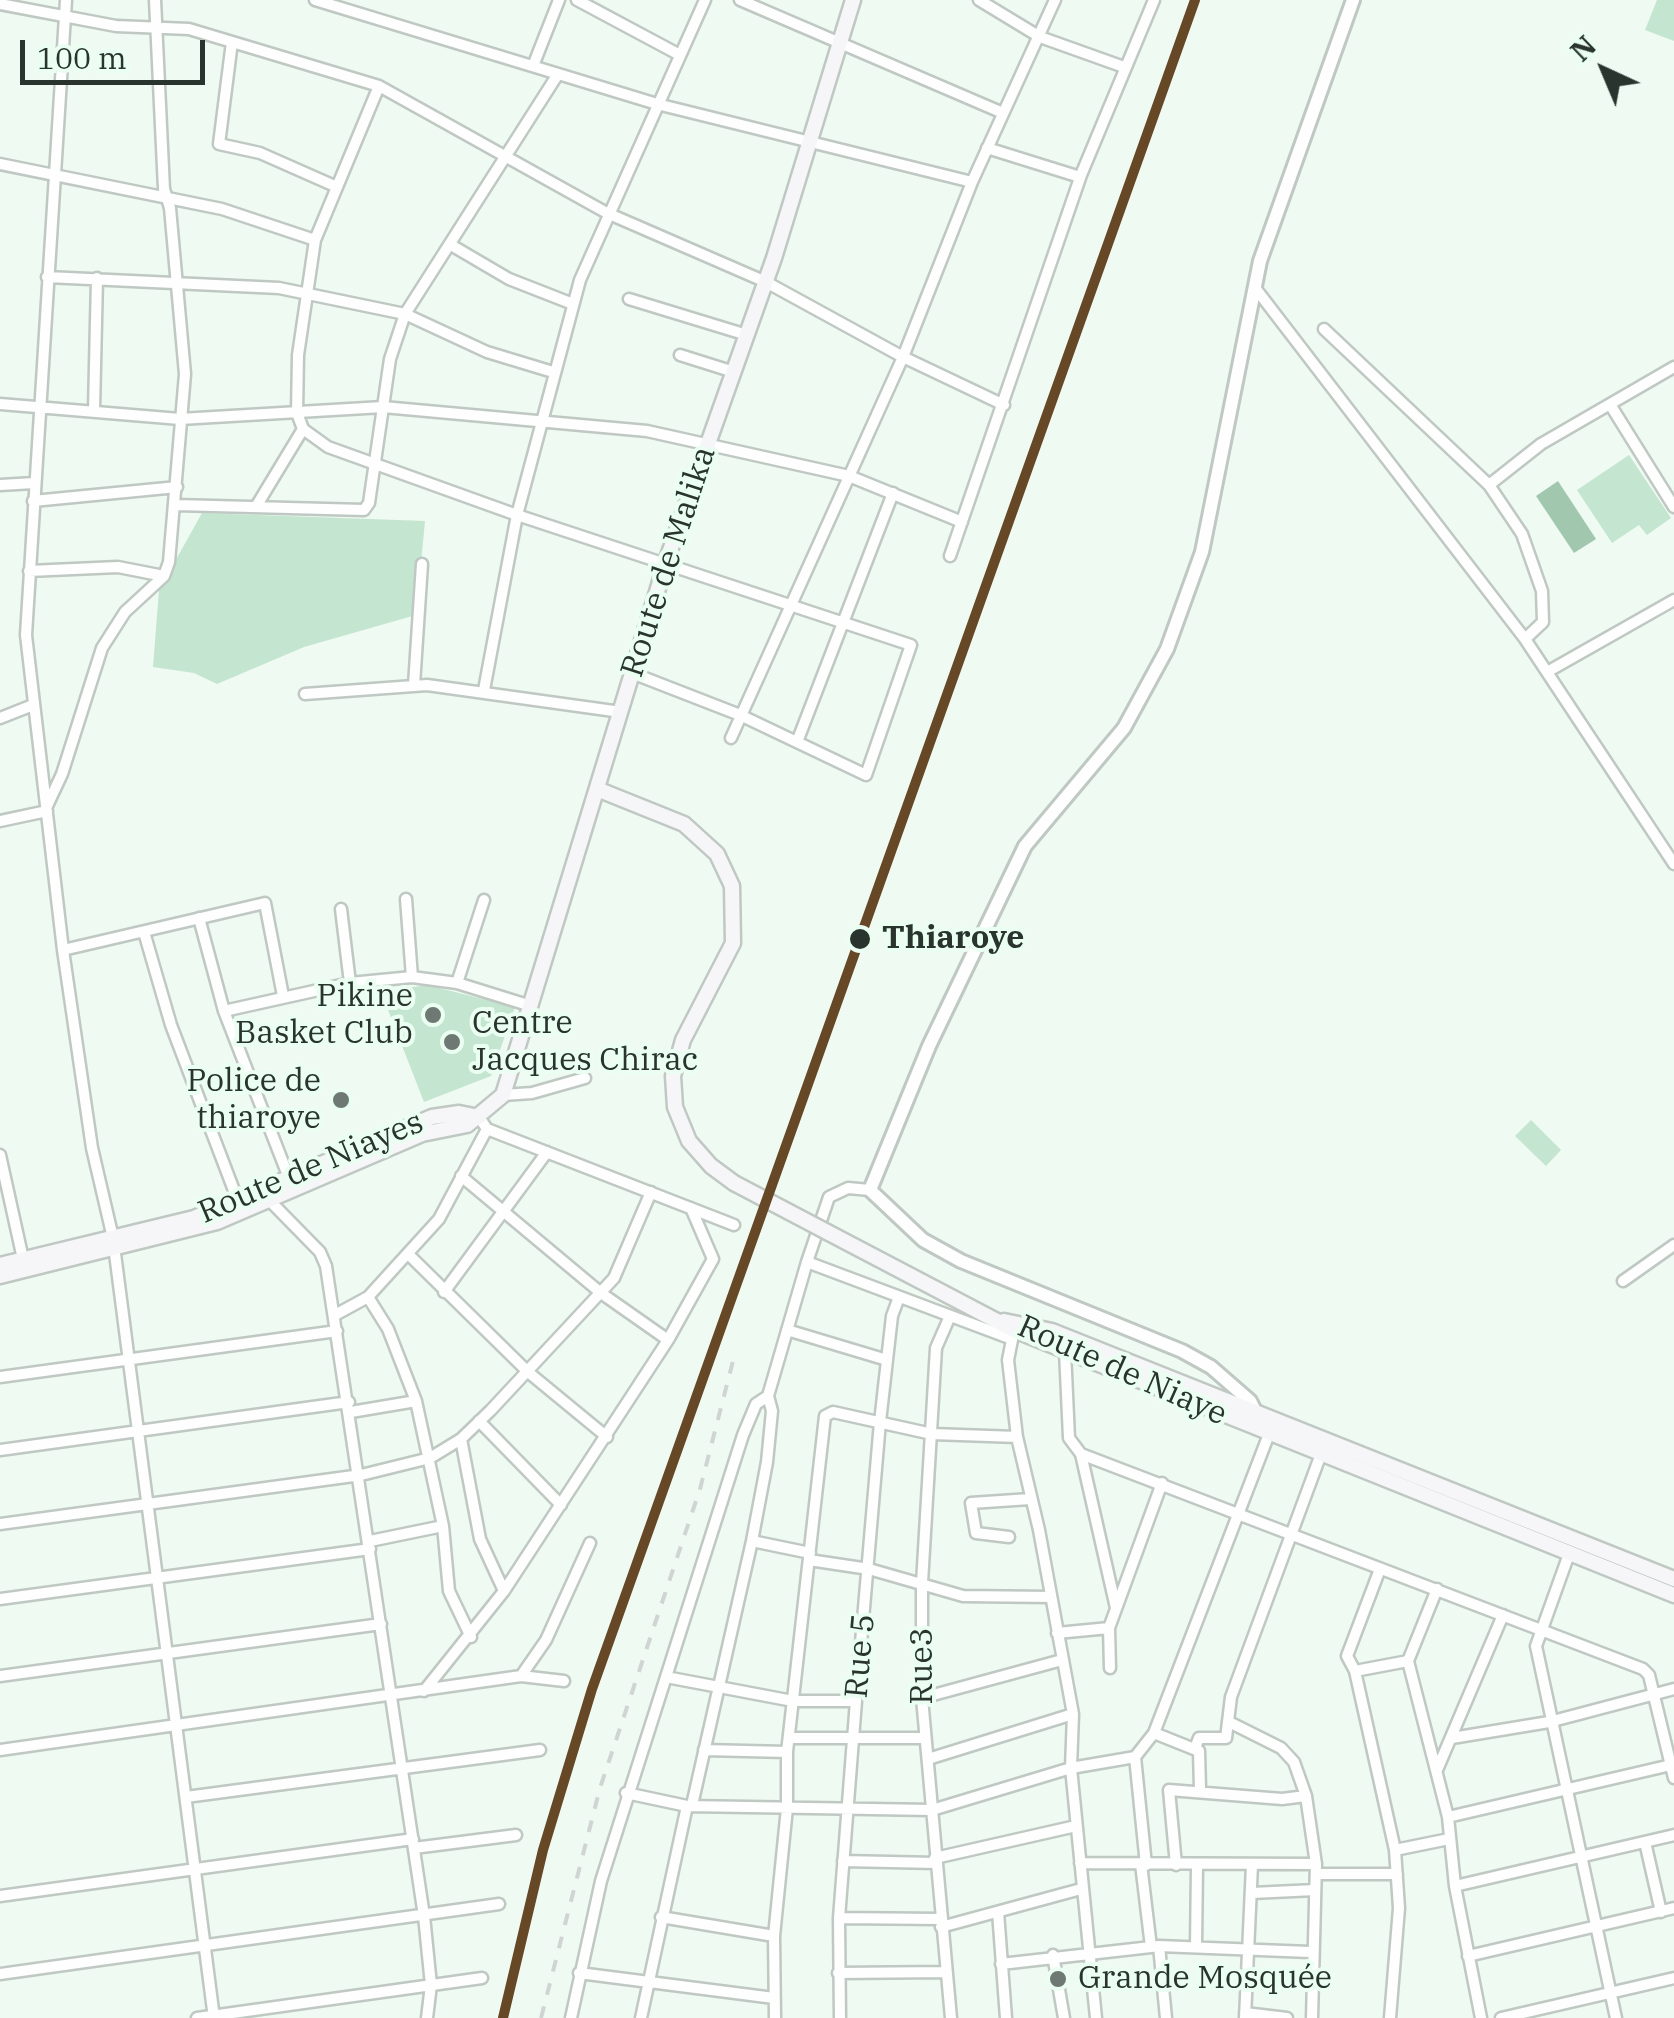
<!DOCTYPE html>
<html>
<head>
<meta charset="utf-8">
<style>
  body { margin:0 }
  #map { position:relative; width:1674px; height:2018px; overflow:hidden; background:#effaf2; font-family:"IBM Plex Serif",serif }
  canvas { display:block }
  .north { position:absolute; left:1554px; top:20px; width:100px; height:100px; -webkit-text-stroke:8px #eafff1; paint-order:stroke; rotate:316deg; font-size:28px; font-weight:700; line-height:40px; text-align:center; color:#2a342e }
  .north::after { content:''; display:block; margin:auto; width:35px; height:45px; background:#2a342e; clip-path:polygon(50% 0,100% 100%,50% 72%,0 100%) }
  .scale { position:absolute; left:20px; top:40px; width:185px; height:45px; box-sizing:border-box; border:5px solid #2a342e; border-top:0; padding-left:12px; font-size:30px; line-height:35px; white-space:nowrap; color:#2a342e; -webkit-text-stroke:8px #eafff1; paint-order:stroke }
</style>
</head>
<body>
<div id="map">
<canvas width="1674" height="2018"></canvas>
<div class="north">N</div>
<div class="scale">100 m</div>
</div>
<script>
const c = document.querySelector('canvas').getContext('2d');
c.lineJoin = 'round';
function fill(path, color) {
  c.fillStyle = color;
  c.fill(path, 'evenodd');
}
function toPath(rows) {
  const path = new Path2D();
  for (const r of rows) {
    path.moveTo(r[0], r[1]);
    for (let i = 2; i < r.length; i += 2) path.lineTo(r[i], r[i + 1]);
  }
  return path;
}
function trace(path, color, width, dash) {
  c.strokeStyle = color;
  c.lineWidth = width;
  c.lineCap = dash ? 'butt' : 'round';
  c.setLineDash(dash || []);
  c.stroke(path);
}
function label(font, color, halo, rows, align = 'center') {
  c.font = font + ' "IBM Plex Serif",serif';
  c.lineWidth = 8;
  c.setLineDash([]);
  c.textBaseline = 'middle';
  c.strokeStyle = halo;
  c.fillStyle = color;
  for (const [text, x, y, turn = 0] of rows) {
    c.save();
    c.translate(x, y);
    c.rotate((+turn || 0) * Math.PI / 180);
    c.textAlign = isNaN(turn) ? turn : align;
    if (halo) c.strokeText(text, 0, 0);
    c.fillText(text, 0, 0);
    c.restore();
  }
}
const green = toPath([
  [1657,0,1674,0,1674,41,1645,30],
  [1629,455,1671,518,1647,535,1639,525,1612,543,1577,490],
  [202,513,425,521,416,615,304,647,217,684,194,673,153,667,159,590],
  [427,985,515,1007,491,1076,424,1102,381,992],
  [1531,1120,1561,1150,1546,1166,1515,1136]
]);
const water = toPath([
  [1558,481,1596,539,1574,553,1536,496]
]);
const minor = toPath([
  [66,0,26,635,63,950,92,1148,113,1238,214,2018],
  [315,0,657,104,972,182],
  [577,0,678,54],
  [740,0,1003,113],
  [979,0,1040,37,1124,67],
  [0,4,116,26,189,29,379,86,607,213,766,282,903,357,1004,405],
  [232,42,219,144,260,153,337,187],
  [533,66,559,0],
  [987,148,1080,177],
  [0,164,222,209,315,240],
  [451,245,509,279,573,304],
  [47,277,279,288,405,314,487,352,553,372],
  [1256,289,1525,639,1674,864],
  [629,299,747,335],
  [1324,329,1489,485,1522,534,1542,591,1543,622,1525,639],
  [680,355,734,372],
  [0,404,180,419,383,407,647,431,849,476,962,522],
  [1611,406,1674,507],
  [94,410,97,278],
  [303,429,328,447,517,515,911,645,866,775,740,715,632,673],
  [0,485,34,483],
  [1489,485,1541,444,1674,367],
  [33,501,177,487],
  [176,505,364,510,369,503,390,359,405,314,558,74],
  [257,505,303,429,297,413,298,355,315,240,379,86],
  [950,556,1081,175,1154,0],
  [29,571,118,567,164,576],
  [1547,672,1674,600],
  [414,685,422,564],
  [484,690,517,515,580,280,705,0],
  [305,694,427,685,621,712],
  [0,718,33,705],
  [731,738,903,357,972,182,1055,0],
  [797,742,893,493],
  [47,806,62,774,102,648,125,612,164,576,169,562,185,374,170,208,164,189,155,0],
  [0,821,47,811],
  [406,899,412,977],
  [341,909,350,983],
  [199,918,224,1011,289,1178],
  [144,932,171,1025,238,1201],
  [63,950,265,903,283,996],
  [457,983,484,900],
  [224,1011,350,983,412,977,457,983,531,1006],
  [503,1095,532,1093,585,1078],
  [479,1117,487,1129,734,1225],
  [0,1155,23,1259],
  [461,1176,601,1293,668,1340],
  [269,1200,320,1252,326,1266,424,1916,431,1985,427,2018],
  [408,1254,528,1372,607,1437],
  [807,1262,1012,1339],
  [1623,1281,1674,1245],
  [444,1292,547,1152],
  [368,1297,388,1329,416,1401,443,1526,449,1591,471,1637],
  [335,1315,368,1297,439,1219,487,1129],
  [950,1316,936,1348,922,1583,922,1698,951,2018],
  [787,1330,887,1360],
  [1014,1330,1008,1360,1017,1437,1039,1530,1073,1714,1071,1768,1096,2018],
  [1065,1351,1069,1438,1081,1454,1116,1608],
  [0,1377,337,1331],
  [351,1412,416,1401],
  [479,1421,561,1505],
  [461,1439,480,1539,504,1591],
  [0,1450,349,1402],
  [1081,1454,1643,1669,1649,1675,1674,1778],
  [0,1524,361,1475,430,1458,461,1439,491,1410,614,1278,651,1192],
  [1009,1537,976,1533,971,1503,1030,1499],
  [370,1541,443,1526],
  [752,1541,810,1553],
  [1569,1554,1536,1646,1616,2018],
  [809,1560,869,1569,963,1596,1051,1597],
  [1380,1569,1347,1656,1355,1671,1395,1850,1399,1908,1390,2018],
  [1437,1589,1408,1661,1448,1817,1455,1886,1481,2018],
  [0,1599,370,1549],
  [1109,1628,1110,1668],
  [1057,1633,1109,1628,1162,1483],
  [1355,1671,1408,1661],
  [0,1676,381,1624],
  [521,1676,546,1640,590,1543],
  [666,1677,743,1435,756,1404,768,1396],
  [424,1691,504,1591,668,1340,713,1259,691,1208],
  [922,1698,1062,1660],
  [1229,1722,1281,1748,1294,1762,1306,1796,1316,1864],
  [1154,1733,1199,1751,1200,1789],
  [789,1738,924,1738],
  [1452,1738,1549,1722,1674,1689],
  [1195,1748,1199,1738,1226,1738,1231,1697,1321,1454],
  [0,1750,521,1676,564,1681],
  [704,1750,787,1752],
  [1135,1757,1146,1865],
  [928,1759,1073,1714],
  [1437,1770,1503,1615],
  [626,1793,687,1806,932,1810,1071,1768,1135,1757,1154,1733,1269,1434],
  [186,1797,540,1750],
  [692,1805,752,1541,767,1462,772,1411,768,1396,807,1262,829,1197,848,1188,870,1190],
  [1448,1817,1671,1765],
  [1645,1842,1661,1912],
  [414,1848,516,1835],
  [1395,1850,1449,1839],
  [935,1858,1076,1826],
  [843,1861,936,1863],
  [1080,1863,1316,1864,1312,2018],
  [1141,1864,1151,1947,1159,1946,1166,2018],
  [1176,1865,1169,1790,1282,1799,1306,1796],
  [1316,1874,1397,1874],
  [1455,1886,1674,1835],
  [1252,1893,1315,1890],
  [0,1896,413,1839],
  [998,1912,1006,2018],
  [661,1917,774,1936],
  [839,1918,939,1919],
  [941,1927,1081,1889],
  [1159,1946,1310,1952],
  [1196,1946,1197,1866],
  [1053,1955,1064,2018],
  [1468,1956,1674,1908],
  [1001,1964,1151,1947],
  [579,1973,774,1998],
  [838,1973,946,1972],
  [0,1974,499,1904],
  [1245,2013,1287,2018],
  [197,2018,482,1978],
  [571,2018,601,1881,666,1677,793,1701,856,1701],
  [641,2018,687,1806],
  [775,2018,774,1936,787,1808,787,1752,825,1416,833,1412,932,1434,1017,1437],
  [840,2018,839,1918,856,1701,880,1422,892,1316,899,1297],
  [1245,2018,1252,1865],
  [1501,2018,1674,1978]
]);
const tertiary = toPath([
  [1256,1413,1250,1401,1211,1367,1182,1351,961,1261,923,1240,870,1190,929,1046,1025,846,1124,728,1167,649,1202,552,1260,261,1353,0]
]);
const secondary = toPath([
  [597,789,684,824,717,854,732,886,733,943,683,1040,673,1076,675,1107,689,1141,711,1166,734,1183],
  [829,1233,1014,1330,1674,1595],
  [0,1265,194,1218,432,1117,459,1113,479,1117],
  [0,1276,217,1222,422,1134,467,1125,503,1095,667,559,774,258,853,0],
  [1004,1321,1052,1331,1674,1579]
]);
const rail = toPath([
  [541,2018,600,1788,700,1489,733,1361]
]);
const secondaryBridge = toPath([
  [734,1183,829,1233]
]);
const rail1 = toPath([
  [503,2018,543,1850,592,1689,1195,0]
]);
const markers = [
  [860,939,12,"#2a342e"],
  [433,1015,10,"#6f7973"],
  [452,1042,10,"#6f7973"],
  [341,1100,10,"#6f7973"],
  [1058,1979,10,"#6f7973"]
];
const streetNames = [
  ["Route de Malika",669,562,-72],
  ["Route de Niayes",311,1168,-23],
  ["Route de Niaye",1122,1371,24],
  ["Rue 5",861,1656,-85],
  ["Rue3",923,1666,-90]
];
const stopNames = [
  ["Thiaroye",882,939]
];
const poiNames = [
  ["Pikine",413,997],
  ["Basket Club",413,1034],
  ["Centre",472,1024,"left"],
  ["Jacques Chirac",472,1061,"left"],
  ["Police de",321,1082],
  ["thiaroye",321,1119],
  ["Grande Mosquée",1078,1979,"left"]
];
fill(green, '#c4e5cf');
fill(water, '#a1c8ae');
trace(minor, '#bfc8c2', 15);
trace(tertiary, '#bfc8c2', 18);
trace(secondary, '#bfc8c2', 19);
trace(minor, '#fdfefd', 10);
trace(tertiary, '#fdfefd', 12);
trace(secondary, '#f6f6f8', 14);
trace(rail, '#d0d4d2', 4, [12, 12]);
trace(secondaryBridge, '#bfc8c2', 19, []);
trace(secondaryBridge, '#f6f6f8', 14);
trace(rail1, '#664827', 10);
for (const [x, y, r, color] of markers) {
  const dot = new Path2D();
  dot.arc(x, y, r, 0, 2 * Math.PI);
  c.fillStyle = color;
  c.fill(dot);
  trace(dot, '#eafff1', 4);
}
label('32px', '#2a342e', '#eafff1', streetNames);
label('bold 32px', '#2a342e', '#eafff1', stopNames, 'left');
label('32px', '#2a342e', '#eafff1', poiNames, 'right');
</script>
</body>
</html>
